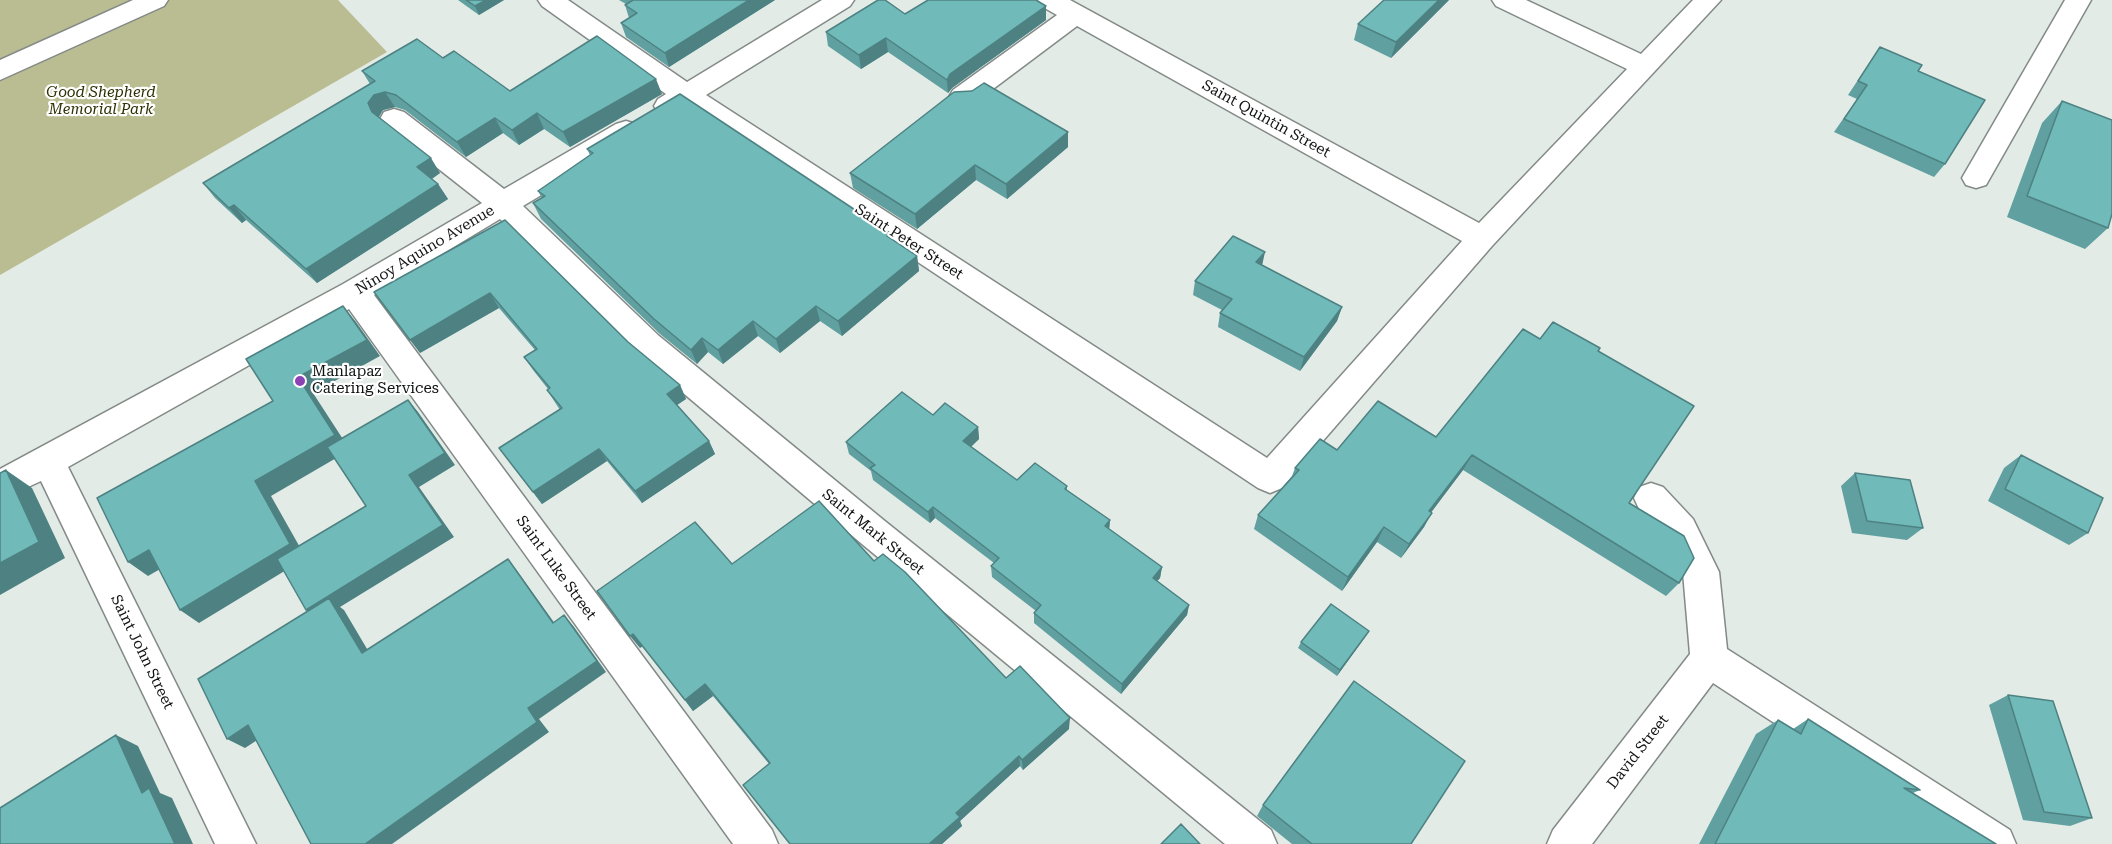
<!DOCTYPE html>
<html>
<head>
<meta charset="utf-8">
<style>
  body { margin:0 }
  canvas { display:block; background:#e3ebe7 }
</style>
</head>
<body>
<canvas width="2112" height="844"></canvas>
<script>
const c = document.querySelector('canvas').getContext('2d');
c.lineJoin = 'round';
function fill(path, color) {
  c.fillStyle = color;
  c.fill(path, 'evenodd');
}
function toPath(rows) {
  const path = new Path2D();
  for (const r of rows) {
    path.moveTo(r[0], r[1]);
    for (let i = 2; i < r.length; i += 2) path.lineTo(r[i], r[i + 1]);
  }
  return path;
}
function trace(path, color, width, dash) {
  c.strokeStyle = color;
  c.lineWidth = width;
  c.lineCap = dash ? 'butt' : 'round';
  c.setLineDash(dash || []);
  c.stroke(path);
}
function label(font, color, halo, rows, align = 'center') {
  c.font = font + ' "Roboto Serif",serif';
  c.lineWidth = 4.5;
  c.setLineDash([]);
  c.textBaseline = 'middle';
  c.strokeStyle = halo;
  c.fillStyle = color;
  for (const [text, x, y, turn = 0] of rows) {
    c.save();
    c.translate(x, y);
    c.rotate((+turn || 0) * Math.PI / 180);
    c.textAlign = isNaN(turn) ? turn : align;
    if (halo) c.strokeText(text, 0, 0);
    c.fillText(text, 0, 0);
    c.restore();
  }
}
const green = toPath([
  [0,0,338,0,387,52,0,275]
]);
const minor = toPath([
  [133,0,168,0,164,6,0,80,0,60,133,0],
  [538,0,568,0,687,82,822,0,854,0,850,6,706,95,1267,458,1462,241,1077,26,973,104,963,106,953,104,949,97,953,90,1057,15,1041,6,1037,0,1070,0,1479,223,1627,69,1496,6,1492,0,1526,0,1641,54,1693,0,1721,0,1492,246,1282,488,1270,493,1258,488,686,108,668,115,658,113,654,106,658,99,666,94,542,6,538,0],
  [2065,0,2091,0,1986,185,1976,188,1966,185,1962,178,2065,0],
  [394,109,404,112,504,189,616,124,626,121,636,124,640,131,636,138,523,206,659,336,886,522,1271,830,1277,844,1225,844,862,544,637,354,500,219,374,295,772,830,778,844,733,844,349,309,68,467,256,844,215,844,41,481,0,500,0,469,343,284,482,203,384,126,380,119,384,112,394,109],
  [1651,483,1663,487,1693,519,1719,572,1727,649,2010,830,2016,844,1960,844,1713,683,1592,844,1547,844,1553,830,1690,654,1683,572,1669,541,1639,509,1634,498,1639,487,1651,483]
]);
const wall = toPath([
  [458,0,504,0,479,15],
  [619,0,775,0,669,67,626,37,621,23,629,18,625,5,626,4],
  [928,0,1038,0,1046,20,952,88,948,93,888,52,861,69,828,46,826,32,905,14],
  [1449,0,1391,58,1354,40,1358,24],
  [1880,47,1918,71,1945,164,1934,177,1834,132,1857,99,1848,95],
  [443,58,510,91,662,94,570,147,544,129,519,145,503,133,466,157,405,110,395,107,383,110,379,117,440,173,432,179,438,184,448,199,317,283,246,220,242,223,215,198,203,183,370,84,362,71],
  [2062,101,2108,228,2085,249,2007,217,2042,123],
  [1068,132,1068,147,1007,199,976,180,917,229,853,188,850,173],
  [587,149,890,233,892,239,917,256,919,271,842,336,820,321,780,353,758,336,723,364,708,352,697,364,660,334,541,219,533,203,542,198,538,191,590,155],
  [505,220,628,342,680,385,686,399,677,405,709,441,715,454,642,503,607,461,542,504,499,448,560,410,547,390,548,389,533,370,524,357,535,350,499,308,420,353],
  [1262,265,1342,307,1337,321,1300,371,1218,327,1220,313,1222,310,1193,295,1195,281],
  [1540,339,1598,351,1629,503,1679,583,1666,596,1463,470,1431,512,1424,527,1401,558,1377,542,1342,591,1254,529,1258,515,1292,476,1295,468,1436,437],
  [933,415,978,427,979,439,971,446,1017,480,1067,486,1067,490,1110,520,1109,529,1162,567,1160,578,1157,581,1189,605,1187,615,1121,694,1034,623,1034,613,1036,611,992,577,991,566,994,563,935,518,930,523,873,480,871,471,849,454,846,442],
  [2021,455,2088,533,2069,545,1988,501,2004,468],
  [1855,473,1923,528,1907,540,1852,533,1841,486],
  [874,561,1006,678,1069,729,1023,770,1020,766,960,821,962,826,942,844,790,844,769,764,713,696,693,711,643,646,640,648,732,564],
  [1369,631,1337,676,1298,648,1301,642],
  [2008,695,2092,818,2070,826,2023,820,1989,705],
  [1808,719,1920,790,1913,793,1996,844,1699,844,1756,734,1778,720,1793,729],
  [1263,805,1411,844,1292,844,1257,816]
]);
const shadedWall = toPath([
  [486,0,504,0,479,15,475,6],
  [749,0,775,0,669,67,665,53],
  [1439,0,1449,0,1391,58,1396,42],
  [1046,6,1046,20,952,88,948,93,947,80,950,74],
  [886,38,888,52,861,69,859,55],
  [656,79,662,94,570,147,563,132],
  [385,92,395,107,383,110,378,118,372,112,368,103,374,95],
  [537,113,544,129,519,145,512,130],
  [495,118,503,133,466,157,457,142],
  [1068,132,1068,147,1007,199,1006,184],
  [431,158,440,173,427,182,417,167],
  [975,165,976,180,917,229,915,214],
  [438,184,448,199,317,283,306,269],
  [234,205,246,220,242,223,229,208],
  [1265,252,1262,266,1256,262],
  [917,256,919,271,842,336,838,321],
  [490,293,499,308,420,353,410,340],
  [343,306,356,322,380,356,313,393,350,450,271,496,306,558,199,623,180,610,255,481,298,377],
  [816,306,820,321,780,353,776,339],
  [1342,307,1337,321,1300,371,1304,357],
  [753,321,758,336,723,364,718,350],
  [702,338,708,352,697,364,691,350],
  [680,385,686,399,674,407,667,394],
  [408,400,418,412,455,465,419,487,454,537,340,607,344,610,376,664,306,610,409,475],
  [978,427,979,439,965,453,963,441],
  [709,441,715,454,642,503,635,491],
  [599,449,607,461,542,504,533,492],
  [1472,455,1463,470,1421,526,1429,511],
  [6,470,32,488,65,558,0,595,0,563],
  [933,507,935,518,930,523,928,512],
  [1432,513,1424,527,1401,558,1409,544],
  [1110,520,1109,531,1105,526],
  [1384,527,1377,542,1342,591,1348,577],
  [149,550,169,564,148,576,128,562],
  [508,559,518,572,563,635,553,623],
  [1162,567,1160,578,1151,588,1153,578],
  [1189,605,1187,615,1121,694,1122,684],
  [564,615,574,627,606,672,539,719,549,732,392,844,365,844,528,708],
  [1369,631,1366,636,1337,676,1340,670],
  [633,634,643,646,640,648,630,636],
  [705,684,713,696,693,711,685,700],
  [1070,718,1069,729,1023,770,1022,760],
  [248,725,265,735,245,748,227,739],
  [116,735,138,746,160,793,172,798,193,844,175,844,142,793],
  [1019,756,1020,766,960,821,962,826,942,844,929,844,956,813]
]);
const building = toPath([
  [466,0,486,0,475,6,466,0],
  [633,0,749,0,665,53,621,23,637,13,625,5,633,0],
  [878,0,885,0,905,14,928,0,1036,0,1046,6,950,74,947,80,886,38,859,55,826,32,878,0],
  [1384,0,1439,0,1396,42,1358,24,1384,0],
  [597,36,656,79,563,132,537,113,512,130,495,118,457,142,396,95,385,92,374,95,368,103,372,112,431,158,417,167,438,184,306,269,234,205,229,208,203,183,375,81,362,71,417,39,443,58,454,51,510,91,597,36],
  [1880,47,1922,65,1918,71,1985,100,1945,164,1844,119,1867,85,1858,81,1880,47],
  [984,83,1068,132,1006,184,975,165,915,214,850,173,954,92,972,91,984,83],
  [680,94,890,233,887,236,917,256,838,321,816,306,776,339,753,321,718,350,702,338,691,350,654,319,533,203,545,196,538,191,593,153,587,149,680,94],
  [2062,101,2112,120,2112,214,2108,228,2027,196,2062,101],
  [505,220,628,342,680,385,667,394,709,441,635,491,599,449,533,492,499,448,562,408,547,390,550,388,524,357,537,349,490,293,410,340,374,292,505,220],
  [1233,236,1265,252,1256,262,1342,307,1304,357,1220,313,1232,299,1195,281,1233,236],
  [343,306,367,340,298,377,335,435,255,481,290,544,180,610,149,550,128,562,97,498,273,401,246,359,343,306],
  [1553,322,1600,348,1598,351,1694,406,1629,503,1684,536,1694,558,1679,583,1472,455,1429,511,1432,513,1409,544,1384,527,1348,577,1258,515,1299,470,1295,468,1320,439,1337,450,1378,401,1436,437,1523,329,1540,339,1553,322],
  [902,392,933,415,945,403,978,427,963,441,1017,480,1035,463,1067,486,1065,489,1110,520,1105,526,1162,567,1153,578,1189,605,1122,684,1034,613,1041,605,991,566,999,558,933,507,928,512,870,468,875,465,846,442,902,392],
  [408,400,445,453,409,475,443,525,306,610,277,559,366,506,327,447,408,400],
  [2021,455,2103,498,2088,533,2005,489,2021,455],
  [6,470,39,542,0,563,0,473,6,470],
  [1855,473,1910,480,1923,528,1867,521,1855,473],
  [819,501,874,561,883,554,905,572,1006,678,1020,666,1070,718,1022,760,1019,756,956,813,960,817,929,844,790,844,743,785,770,763,705,684,685,700,633,634,630,636,597,591,695,522,732,564,819,501],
  [508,559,553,623,564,615,597,661,528,708,537,722,365,844,311,844,248,725,227,739,198,679,329,598,362,653,508,559],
  [1331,604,1369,631,1340,670,1301,642,1331,604],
  [1354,681,1465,761,1411,844,1312,844,1263,805,1354,681],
  [2008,695,2053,701,2092,818,2044,812,2008,695],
  [1808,719,1920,790,1904,788,1996,844,1715,844,1778,720,1801,734,1808,719],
  [116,735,142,793,149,788,175,844,0,844,0,808,116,735],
  [1181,824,1200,844,1161,844,1181,824]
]);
const markers = [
  [300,381,6,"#8a42b5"]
];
const parkNames = [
  ["Good Shepherd",101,93],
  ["Memorial Park",101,110]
];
const streetNames = [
  ["Saint Quintin Street",1266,119,29],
  ["Saint Peter Street",909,242,33],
  ["Ninoy Aquino Avenue",425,250,-31],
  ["Saint Mark Street",873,532,39],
  ["Saint Luke Street",556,568,54],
  ["Saint John Street",142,652,64],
  ["David Street",1638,752,-52]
];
const poiNames = [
  ["Manlapaz",312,372],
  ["Catering Services",312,389]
];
fill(green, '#babc91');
trace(minor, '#838a87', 3);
fill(minor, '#fff');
fill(wall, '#60a0a0');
fill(shadedWall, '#4e8282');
fill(building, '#70baba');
trace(building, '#4e8282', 1.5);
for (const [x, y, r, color] of markers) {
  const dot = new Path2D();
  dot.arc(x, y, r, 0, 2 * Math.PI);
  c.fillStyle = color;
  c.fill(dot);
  trace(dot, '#fff', 2);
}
label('italic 15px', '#2f2f02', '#fff', parkNames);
label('15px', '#111312', '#fff', streetNames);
label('15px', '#111312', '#fff', poiNames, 'left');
</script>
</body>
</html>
